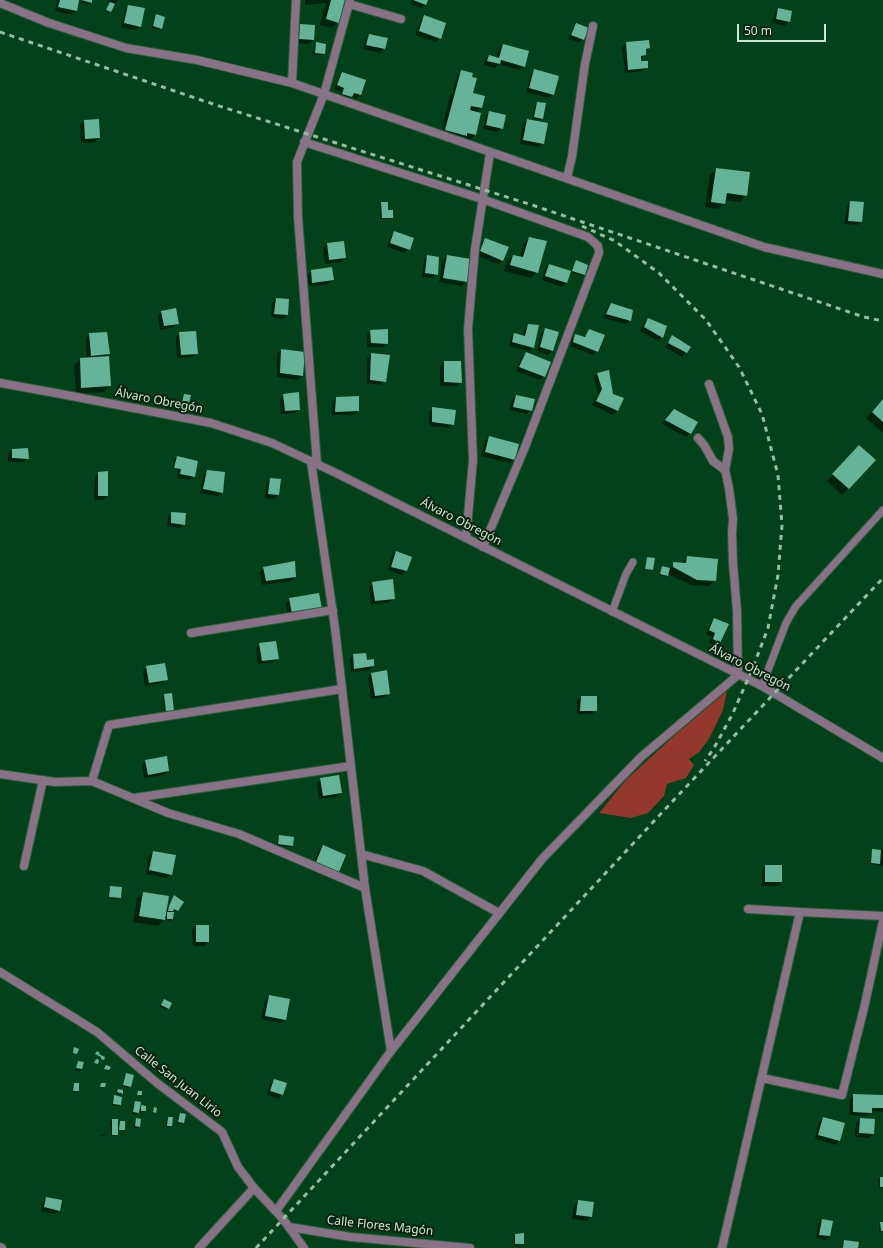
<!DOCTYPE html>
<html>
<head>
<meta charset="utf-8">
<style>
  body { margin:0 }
  #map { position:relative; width:883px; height:1248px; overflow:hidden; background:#03411a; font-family:"Noto Sans",sans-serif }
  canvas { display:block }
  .scale { position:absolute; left:737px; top:24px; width:89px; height:18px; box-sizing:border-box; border:2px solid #cbe8d0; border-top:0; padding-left:5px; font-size:12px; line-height:14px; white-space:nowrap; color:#cbe8d0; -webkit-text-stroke:3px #0b2211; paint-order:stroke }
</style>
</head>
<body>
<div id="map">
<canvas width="883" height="1248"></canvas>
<div class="scale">50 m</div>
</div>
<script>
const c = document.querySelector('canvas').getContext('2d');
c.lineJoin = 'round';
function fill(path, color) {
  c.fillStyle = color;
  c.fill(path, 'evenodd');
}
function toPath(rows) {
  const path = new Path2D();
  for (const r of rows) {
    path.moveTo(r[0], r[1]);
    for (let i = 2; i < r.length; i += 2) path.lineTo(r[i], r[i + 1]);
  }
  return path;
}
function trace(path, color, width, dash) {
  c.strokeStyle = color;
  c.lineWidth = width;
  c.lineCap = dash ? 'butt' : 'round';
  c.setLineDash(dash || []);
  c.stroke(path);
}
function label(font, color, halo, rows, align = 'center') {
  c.font = font + ' "Noto Sans",sans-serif';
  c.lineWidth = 4;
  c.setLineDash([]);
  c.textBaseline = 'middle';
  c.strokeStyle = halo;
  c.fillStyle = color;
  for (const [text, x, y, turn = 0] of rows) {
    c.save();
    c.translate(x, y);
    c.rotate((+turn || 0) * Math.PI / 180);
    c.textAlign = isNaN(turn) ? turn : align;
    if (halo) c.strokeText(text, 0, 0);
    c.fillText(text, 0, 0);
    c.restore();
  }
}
const green = toPath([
  [727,691,723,710,709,739,699,752,689,759,694,765,686,778,667,784,664,796,648,813,631,818,599,813,626,780,675,735]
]);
const shadow = toPath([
  [57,0,78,0,76,11,72,15,55,11],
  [82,0,91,0,89,4,81,3],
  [109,0,118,0,115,4,114,4,109,13,105,12,111,2,108,1],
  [305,0,344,0,338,22,332,28,320,25,326,3,305,5],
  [412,0,427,0,425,4,422,8,410,4],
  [129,6,140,26,136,30,121,27,125,10],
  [779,9,789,22,785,26,772,23,775,13],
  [156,15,161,28,159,30,151,28],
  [425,17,440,38,436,42,415,35,421,20],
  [576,24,583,39,579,43,568,39,573,28],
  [301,25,314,26,313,40,309,44,296,43,297,29],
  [370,35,387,39,384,49,380,53,363,49,366,39],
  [317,43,324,54,322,55,313,54,315,45],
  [626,43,649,48,645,52,645,55,640,59,640,62,647,67,643,71,625,73,622,47],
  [503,45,524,66,520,70,499,64,495,68,484,65,485,60,489,56,496,58,499,49],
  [535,70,553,94,549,98,526,92,531,74],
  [461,71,472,94,484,97,481,108,476,113,475,135,469,141,440,136,450,96,454,92,453,92,457,75],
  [342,73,360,95,356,99,351,97,347,101,339,98,341,92,334,89,339,77],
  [537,103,542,118,541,120,533,119,535,104],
  [490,112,502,128,498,132,483,129,486,116],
  [98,120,99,138,95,142,81,143,80,125,84,121],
  [527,120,543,143,539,147,520,144,523,124],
  [716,169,746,195,740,202,725,200,725,203,718,209,705,207,710,175],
  [850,202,861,222,857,225,844,224,847,206],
  [382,203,392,217,390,219,380,219,380,204],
  [394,232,409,249,405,253,387,247,391,236],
  [530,238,537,272,531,278,504,271,507,262,513,256,520,257,523,244],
  [486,239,507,248,502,261,498,264,476,255,482,243],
  [327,244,345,258,341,262,325,264,323,248],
  [428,256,437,274,433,278,422,277,424,260],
  [447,256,466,282,462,286,439,282,443,260],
  [576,262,587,265,582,276,570,272,566,283,562,287,542,280,545,269,549,265,572,272],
  [311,271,333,280,329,284,309,286,307,275],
  [276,299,287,315,283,319,271,317,272,303],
  [611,304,630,320,626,324,603,318,607,308],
  [162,312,178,323,174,327,160,330,158,316],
  [648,319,662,337,658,341,640,331,644,323],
  [529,325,533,347,529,351,509,346,511,338,514,334,522,337,525,329],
  [545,330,552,351,548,355,537,351,541,334],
  [590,330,597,351,593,355,570,346,572,339,576,335,584,337],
  [371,331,387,343,383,347,367,347,367,334],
  [180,333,197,353,193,357,177,358,176,337],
  [90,334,108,354,105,358,110,386,104,392,76,394,74,365,80,359,87,359,86,338],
  [672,337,689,347,682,357,665,347],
  [281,350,304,353,302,376,298,380,277,377,277,354],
  [526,353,544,376,540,380,516,371,522,357],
  [371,354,389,356,385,381,381,385,367,383,367,358],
  [444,362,461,382,457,386,440,386,440,366],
  [598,373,612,394,623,398,617,411,613,415,592,405,598,394,594,377],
  [185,395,188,403,186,404,181,404],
  [284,395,299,409,295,413,281,414,280,399],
  [516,396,531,410,527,414,509,410,512,400],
  [336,398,358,411,354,415,332,415,332,402],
  [883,399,883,431,882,432,866,418],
  [191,406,197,410,195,412,188,410],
  [433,408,453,424,449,428,429,426,429,412],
  [670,414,690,433,686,437,662,424],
  [489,437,514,459,510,463,481,456,485,441],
  [12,450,28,458,24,462,8,462,8,454],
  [853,453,874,460,842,495,827,481],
  [177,457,194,476,190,480,177,478,178,470,173,469,175,458],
  [207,471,222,492,218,496,200,493,203,475],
  [98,473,107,496,103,500,94,500,95,477],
  [271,479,278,495,274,499,265,498,267,483],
  [172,513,184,524,180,528,167,526,168,517],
  [396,552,406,571,402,575,388,570,392,556],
  [647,558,652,570,650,571,644,570,646,559],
  [687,558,715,580,709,586,691,585,668,574,666,577,659,575,662,567,668,569,674,563,681,564],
  [264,568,295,577,291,581,262,585,260,572],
  [373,583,394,598,390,602,371,605,369,587],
  [290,599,317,613,288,617,286,603],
  [715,619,719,642,716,646,709,643,712,637,706,634,711,623],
  [260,644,278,658,274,662,258,664,256,648],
  [353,655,366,661,373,661,373,666,370,670,351,672,350,659],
  [147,667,166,679,163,683,145,686,143,671],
  [372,673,389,693,385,697,371,699,368,677],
  [164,695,171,712,164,713,163,696],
  [581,697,596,710,592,714,577,714,577,701],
  [146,761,168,771,164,775,144,778,142,765],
  [321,779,341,793,337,797,319,799,317,783],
  [280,836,292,846,290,847,277,846,278,838],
  [323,846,338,871,334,875,312,866,319,850],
  [883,848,883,866,870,864,871,852,873,850,880,851],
  [153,852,171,874,167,878,146,874,149,856],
  [765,866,781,882,777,886,762,886,762,870],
  [111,887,120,898,118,899,108,899,109,889],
  [143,893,166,911,173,898,183,902,175,912,173,910,170,913,172,919,171,921,166,920,166,918,158,926,133,922,137,899],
  [196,926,208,942,204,946,193,946,192,930],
  [269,996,285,1020,281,1023,261,1019,265,1000],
  [164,1000,168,1008,167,1010,160,1007],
  [79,1062,81,1069,80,1071,75,1070],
  [127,1074,130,1086,129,1088,122,1086,125,1076],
  [274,1080,282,1095,279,1099,267,1095,270,1084],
  [74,1084,78,1091,77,1093,72,1092,73,1086],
  [118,1090,122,1093,120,1095,116,1094],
  [854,1095,883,1096,883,1112,871,1111,867,1116,849,1115,850,1099],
  [115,1096,120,1105,118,1106,112,1106,113,1098],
  [136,1102,139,1109,142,1106,145,1107,143,1113,138,1112,136,1115,132,1114,134,1104],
  [180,1115,183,1123,182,1124,177,1124,179,1116],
  [168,1118,171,1125,169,1127,166,1127,166,1120],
  [823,1118,843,1123,839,1141,835,1145,815,1139,819,1122],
  [136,1119,139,1127,137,1128,134,1128,135,1121],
  [860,1119,873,1134,869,1138,855,1137,856,1123],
  [112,1120,117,1125,120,1122,124,1129,122,1131,117,1131,117,1134,116,1136,111,1136,110,1122],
  [101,1134,105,1134,105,1135,103,1136,99,1136],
  [880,1178,883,1178,883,1188,879,1188,878,1179],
  [47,1198,59,1210,55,1214,41,1211,43,1202],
  [578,1201,591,1217,587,1221,572,1219,574,1205],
  [822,1220,832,1222,830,1236,826,1240,816,1238,818,1224],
  [880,1223,883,1223,883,1232,879,1232,879,1225],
  [515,1235,523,1244,521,1245,514,1246,513,1236]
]);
const building = toPath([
  [60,0,79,0,77,11,58,7],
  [81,0,92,0,92,3],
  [331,0,345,0,339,23,326,19],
  [413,0,428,0,426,5],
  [110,2,115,4,111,12,106,10],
  [128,5,145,8,141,27,124,23],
  [778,8,792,11,790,22,776,19],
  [156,14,165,17,162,29,153,26],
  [424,15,446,23,441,39,419,31],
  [576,23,589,28,584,40,571,35],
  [300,24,315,25,314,40,299,39],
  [369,34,388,38,385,49,366,45],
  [649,40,650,48,646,49,646,55,641,56,641,61,648,61,648,68,628,70,626,42],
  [316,42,326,44,325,54,315,53],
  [503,44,529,51,525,67,501,60,500,64,487,61,489,55,499,58],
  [534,69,559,76,554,95,529,88],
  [461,70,473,73,472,77,477,78,473,93,485,96,482,108,471,106,470,110,481,113,476,135,467,133,467,136,445,130],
  [342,72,366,80,361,95,354,93,352,97,342,94,344,88,337,85],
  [537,102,546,103,543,119,534,117],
  [489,111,506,115,503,129,486,125],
  [99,119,100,138,85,139,84,120],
  [527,119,548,123,544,144,523,140],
  [716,168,750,172,747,196,727,193,725,204,711,202],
  [850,201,864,202,862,222,848,221],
  [381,202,388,202,388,210,393,210,393,218,382,218],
  [394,231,414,238,410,250,390,243],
  [529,237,547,241,538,273,510,265,513,255,523,257],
  [485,238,509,247,503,261,480,251],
  [344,241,346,258,329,260,327,243],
  [427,255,439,257,438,275,425,273],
  [447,255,471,259,467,282,443,278],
  [576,260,588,265,585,275,572,271],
  [549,264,571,271,567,283,545,276],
  [332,267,334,280,312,283,311,270],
  [276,298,289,299,288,315,274,314],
  [611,303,633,310,631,321,606,314],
  [176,308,179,324,164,326,161,311],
  [648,318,667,326,663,338,644,327],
  [528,324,539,325,534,348,512,342,514,333,525,336],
  [545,328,559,332,553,351,540,347],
  [388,329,388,344,371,343,370,330],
  [589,329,605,335,598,352,573,342,575,334,585,337],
  [196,331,198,354,181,355,179,332],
  [107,332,110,354,91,356,89,333],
  [672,335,691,347,687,353,668,343],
  [281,349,305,352,303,376,280,373],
  [526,352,551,362,545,377,519,367],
  [371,353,390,355,386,382,370,380],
  [109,356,111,386,81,388,80,358],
  [444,361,461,361,462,383,444,382],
  [609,370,613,394,624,398,618,411,596,401,602,389,597,373],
  [299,392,300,410,285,411,283,394],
  [184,394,191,395,189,403,182,403],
  [516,395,535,399,532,411,513,407],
  [359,396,359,411,335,412,336,397],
  [883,399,883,422,872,412],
  [191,405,199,406,198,411,189,409],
  [432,407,456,410,454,425,432,422],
  [674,409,698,422,691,434,665,420],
  [489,436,519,444,515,460,485,452],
  [859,445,876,460,849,489,832,474],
  [28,448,29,459,12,458,12,449],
  [177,456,198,461,195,477,180,474,181,469,174,468],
  [207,470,225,472,223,493,203,489],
  [108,471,108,496,98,496,98,472],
  [270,478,281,479,279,495,268,494],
  [171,512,186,513,185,525,171,523],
  [396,551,412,557,407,571,391,567],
  [687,556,718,559,716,581,697,580,673,567,673,562,686,563],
  [647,557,655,558,653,570,645,569],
  [295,561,296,577,266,581,263,567],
  [662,566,670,568,668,576,660,574],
  [393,579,395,599,375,601,372,582],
  [319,593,322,609,292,614,289,598],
  [714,618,729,624,720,643,713,639,715,633,709,630],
  [276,641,279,659,262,661,259,643],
  [366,653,367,660,374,659,374,666,354,669,353,654],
  [165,663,168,680,149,683,146,666],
  [387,670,390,694,375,696,371,673],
  [172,693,174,711,166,712,164,694],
  [581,696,597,696,597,711,580,711],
  [167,756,169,771,148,775,145,760],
  [339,775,342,793,323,796,320,778],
  [279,835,294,837,293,846,278,844],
  [323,845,346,855,339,872,316,862],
  [872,849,881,850,880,864,871,863],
  [153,851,176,855,172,875,149,870],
  [765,865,782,865,782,882,765,882],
  [110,886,122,887,121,898,109,897],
  [143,892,169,896,165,920,139,916],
  [174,895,184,902,178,911,174,909,173,911,168,911,169,906],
  [167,912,174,912,173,919,167,919],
  [196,925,209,925,209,942,196,942],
  [269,995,290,999,286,1020,265,1016],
  [164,999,172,1003,169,1009,161,1005],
  [74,1047,79,1049,77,1054,73,1053],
  [97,1051,100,1053,99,1054,105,1057,104,1060,101,1059,101,1057,95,1054],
  [96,1059,99,1060,98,1064,94,1063],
  [78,1061,84,1062,82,1069,76,1068],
  [106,1065,111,1067,109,1070,104,1069],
  [126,1073,134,1075,131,1087,123,1085],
  [274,1079,287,1083,283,1095,270,1091],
  [74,1083,79,1083,79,1091,73,1091],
  [101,1083,106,1083,105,1087,100,1087],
  [118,1089,123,1090,123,1094,117,1092],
  [138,1091,142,1091,142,1095,137,1095],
  [853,1094,883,1095,883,1108,872,1108,872,1113,853,1112],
  [114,1095,122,1097,121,1105,113,1104],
  [135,1101,141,1102,139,1113,133,1112],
  [141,1105,146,1106,146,1111,141,1111],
  [154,1107,157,1108,156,1113,153,1112],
  [180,1113,186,1114,184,1123,178,1122],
  [168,1117,173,1117,172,1126,167,1126],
  [823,1117,845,1123,840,1141,818,1135],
  [136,1118,141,1119,140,1127,135,1126],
  [860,1118,875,1119,874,1134,859,1133],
  [112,1119,118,1119,118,1135,112,1135],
  [120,1121,125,1121,125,1130,119,1130],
  [880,1177,883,1177,883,1187,880,1187],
  [46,1197,62,1200,60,1211,44,1207],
  [578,1200,594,1202,592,1217,576,1215],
  [822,1219,833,1221,830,1236,819,1235],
  [880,1222,883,1222,883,1231,881,1231],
  [524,1233,524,1244,515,1244,515,1234],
  [844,1240,859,1242,858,1248,843,1248]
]);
const service = toPath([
  [612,612,626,574,633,562],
  [762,686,786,623,796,606,883,510]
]);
const minor = toPath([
  [0,3,49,23,126,48,197,60,292,83,764,247,883,274],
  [349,4,401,19],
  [292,83,296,0],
  [304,142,482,199,588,237,598,246,599,253,525,447,483,547],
  [567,178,572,156,585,64,593,26],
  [709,384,728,437,729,449,725,470],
  [311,461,335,628,365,888,391,1051],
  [317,464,298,217,297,162,324,94,350,0],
  [466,538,473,460,468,329,475,249,490,153],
  [191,633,333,610],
  [0,774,55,782,92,781,168,813,239,834,365,888],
  [92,781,109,725,342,689],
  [134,798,351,766],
  [361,854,423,871,499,913],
  [24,866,43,780],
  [748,909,800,912],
  [762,1078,842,1095,864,1008,883,921],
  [276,1211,391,1051,542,859,641,757,738,675,737,611,733,563,732,533,733,519,729,488,725,470,713,461,704,445,698,438],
  [289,1227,351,1237,470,1248],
  [0,1247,2,1248],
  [199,1248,254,1188],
  [722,1248,800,912,883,916]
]);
const tertiary = toPath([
  [0,383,61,394,211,423,272,443,336,473,762,686,883,758],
  [0,972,97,1032,157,1083,222,1132,238,1167,254,1188,283,1219,304,1248]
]);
const rail = toPath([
  [0,32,213,104,532,205,864,317,883,321],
  [582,226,615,241,659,273,706,320,739,367,762,414,778,475,782,525,778,575,768,628,752,670,732,715,714,748,705,761],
  [256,1248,670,804,883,578]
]);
const streetNames = [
  ["Álvaro Obregón",159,401,11],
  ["Álvaro Obregón",461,522,27],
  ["Álvaro Obregón",750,668,27],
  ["Calle San Juan Lirio",178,1082,38],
  ["Calle Flores Magón",380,1226,6]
];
fill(green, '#94372c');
fill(shadow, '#0007');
fill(building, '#65b499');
trace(service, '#275f3b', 9);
trace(minor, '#275f3b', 10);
trace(tertiary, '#275f3b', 10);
trace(service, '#897286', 7);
trace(minor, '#897286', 8);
trace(tertiary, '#897286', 8);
trace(rail, '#97bda1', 3, [5, 5]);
label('12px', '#cbe8d0', '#0b2211', streetNames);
</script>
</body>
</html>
